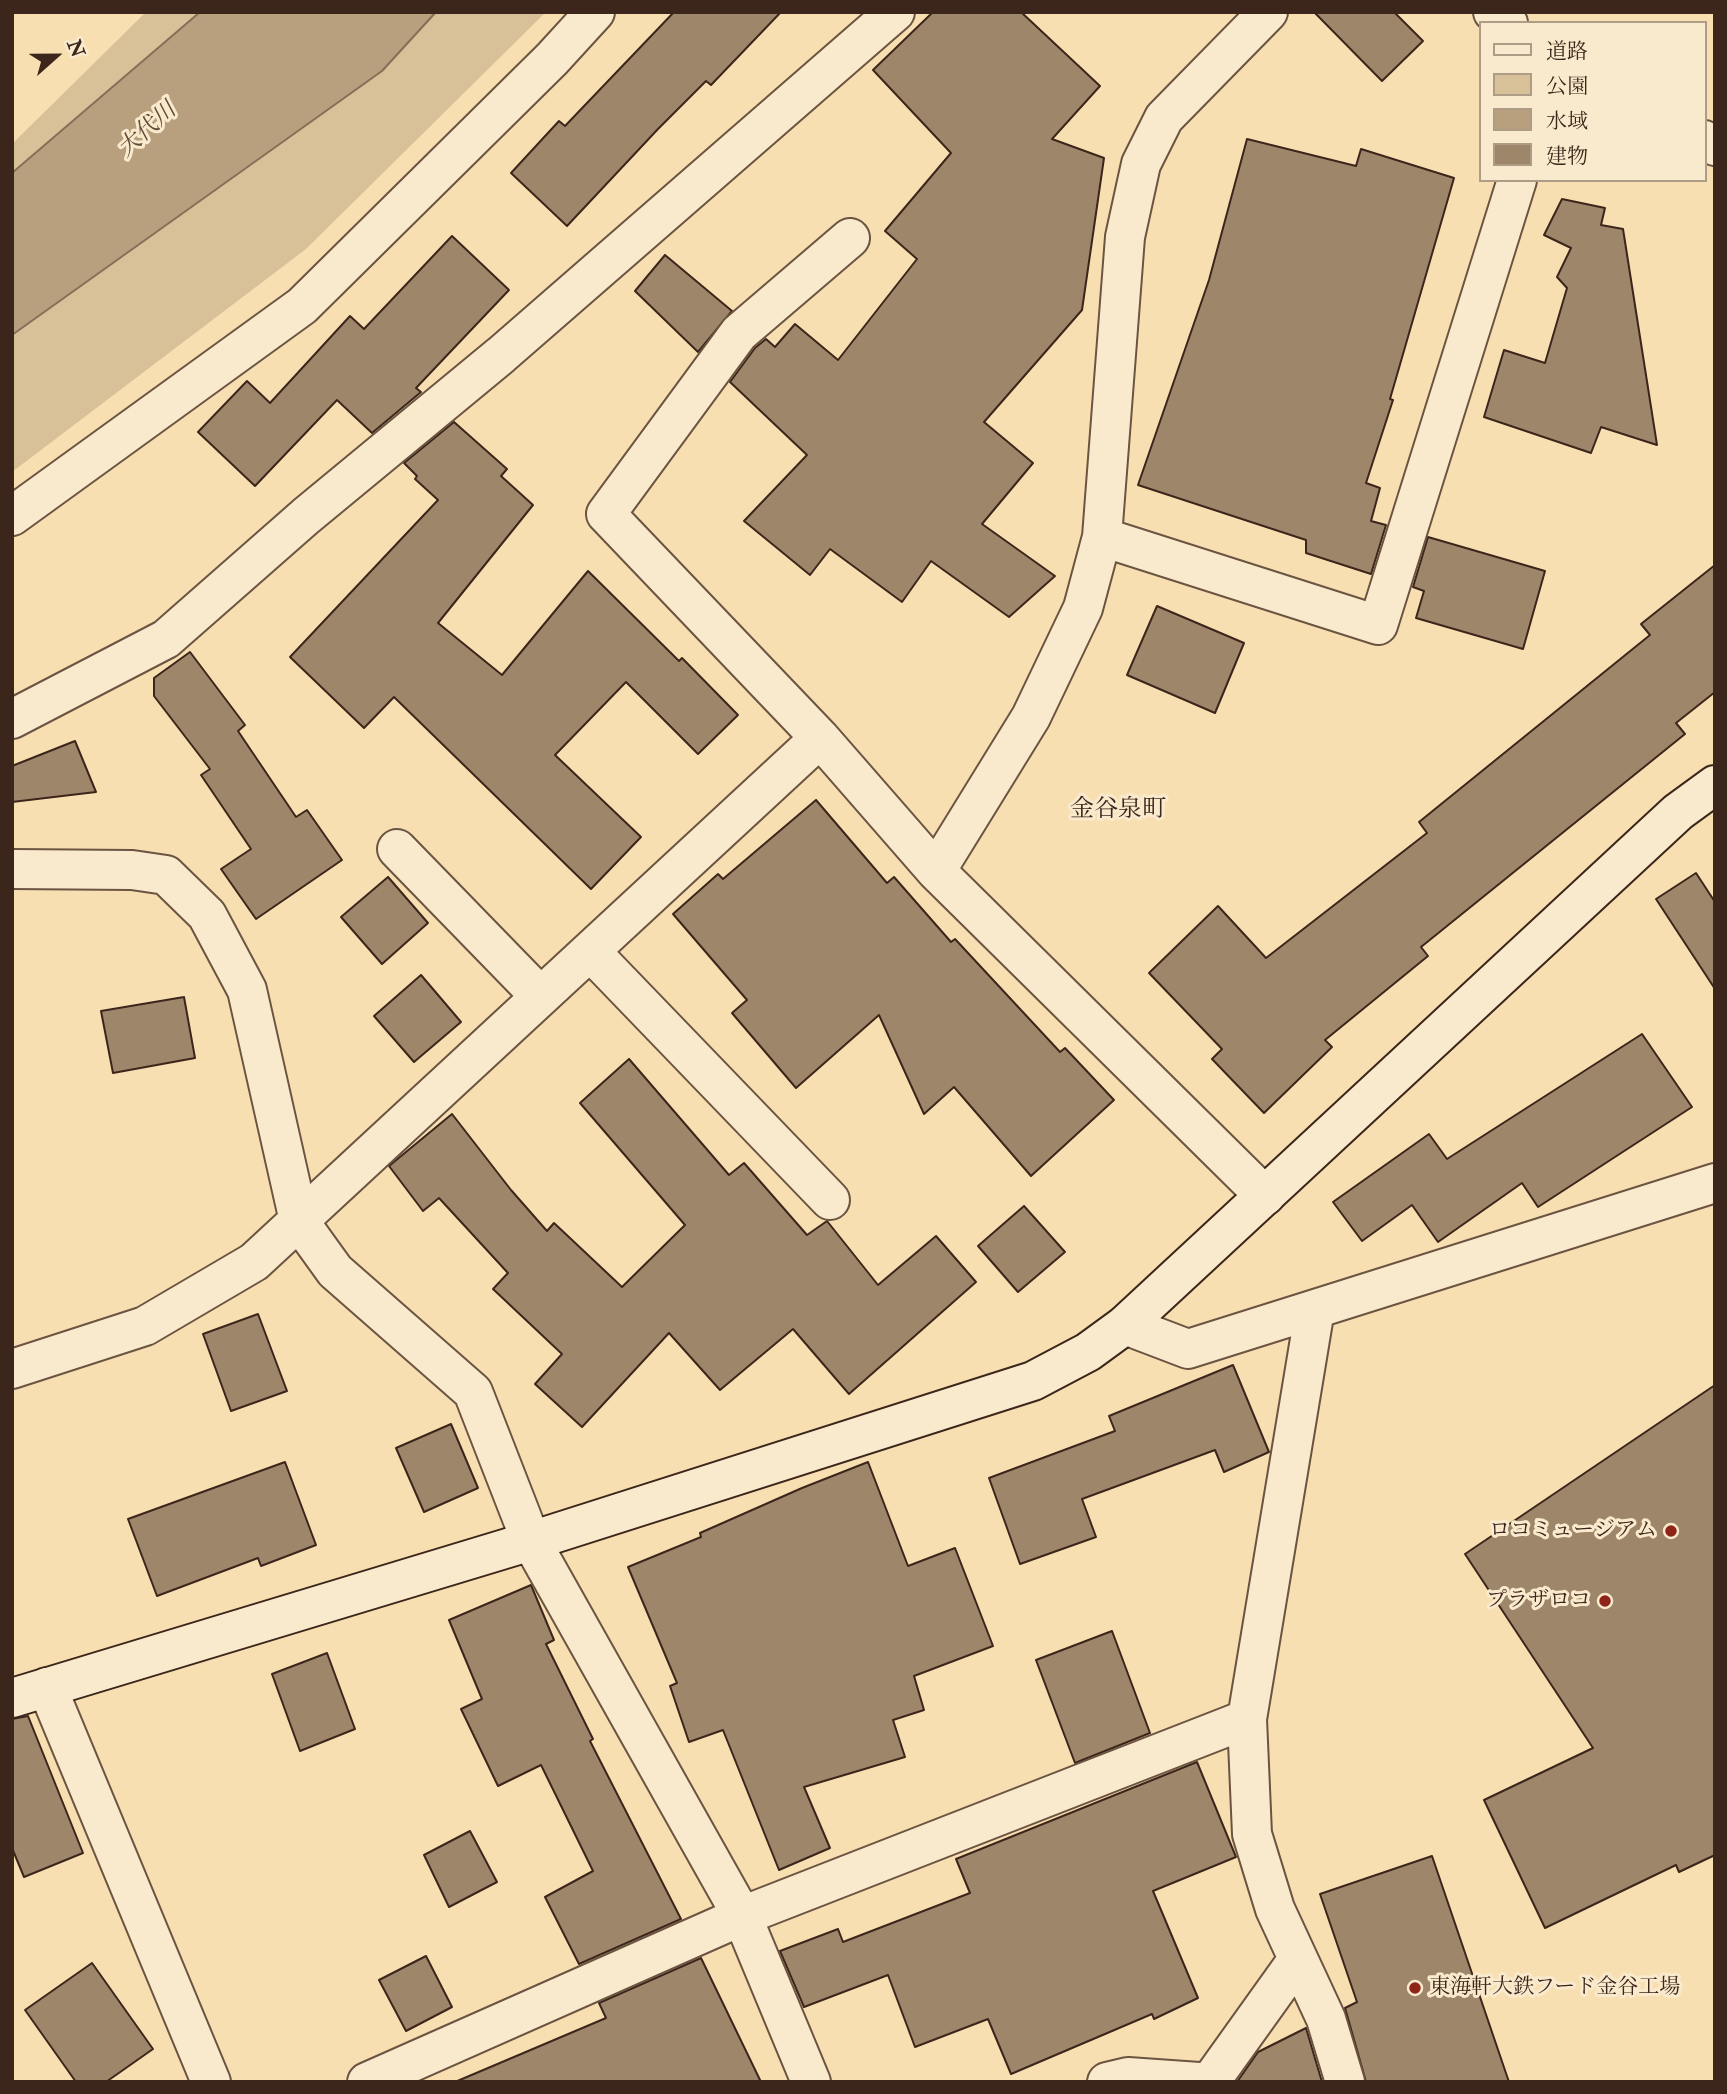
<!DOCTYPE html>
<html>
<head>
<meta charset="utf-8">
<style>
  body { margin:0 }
  #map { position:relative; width:1727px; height:2094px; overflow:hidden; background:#f8dfb2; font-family:"IM FELL Double Pica","Noto Serif JP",serif }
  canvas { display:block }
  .frame { position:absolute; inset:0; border:14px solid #3c261b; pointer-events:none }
  .legend { position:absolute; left:1479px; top:21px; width:228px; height:161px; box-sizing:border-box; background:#faeacd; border:2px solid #ae9c86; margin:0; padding:9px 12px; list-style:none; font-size:21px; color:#3c261b }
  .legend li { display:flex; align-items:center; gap:14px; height:35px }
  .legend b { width:35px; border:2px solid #ae9c86 }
  .north { position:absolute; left:21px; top:21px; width:70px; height:70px; -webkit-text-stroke:5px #faeacd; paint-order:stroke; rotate:69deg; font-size:19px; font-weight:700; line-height:28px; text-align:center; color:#3c261b }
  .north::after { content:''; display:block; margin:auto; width:24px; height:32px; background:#3c261b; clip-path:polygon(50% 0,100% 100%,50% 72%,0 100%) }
</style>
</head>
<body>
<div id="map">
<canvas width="1727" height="2094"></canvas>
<div class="frame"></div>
<ul class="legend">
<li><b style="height:9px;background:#faeacd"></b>道路</li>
<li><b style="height:19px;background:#d8c098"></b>公園</li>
<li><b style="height:19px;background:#b8a07f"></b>水域</li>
<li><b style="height:19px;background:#9e866a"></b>建物</li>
</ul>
<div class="north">N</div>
</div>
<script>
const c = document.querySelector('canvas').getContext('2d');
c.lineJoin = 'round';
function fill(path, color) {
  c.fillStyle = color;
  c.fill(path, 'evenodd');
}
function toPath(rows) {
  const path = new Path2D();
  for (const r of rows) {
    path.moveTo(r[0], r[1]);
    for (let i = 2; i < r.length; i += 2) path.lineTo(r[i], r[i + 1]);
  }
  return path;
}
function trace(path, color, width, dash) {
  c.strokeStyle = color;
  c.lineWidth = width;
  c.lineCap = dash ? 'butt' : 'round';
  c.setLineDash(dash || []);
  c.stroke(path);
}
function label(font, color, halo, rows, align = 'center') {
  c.font = font + ' "IM FELL Double Pica","Noto Serif JP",serif';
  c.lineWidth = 6;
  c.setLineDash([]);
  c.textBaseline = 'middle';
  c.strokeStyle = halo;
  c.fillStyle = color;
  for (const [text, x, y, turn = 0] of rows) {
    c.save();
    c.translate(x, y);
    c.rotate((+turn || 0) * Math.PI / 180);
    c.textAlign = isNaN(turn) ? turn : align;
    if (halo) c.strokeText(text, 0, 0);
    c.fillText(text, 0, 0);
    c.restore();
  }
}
const green = toPath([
  [146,12,546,12,306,249,12,472,12,144]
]);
const water = toPath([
  [200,12,436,12,382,71,12,335,12,173,200,12]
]);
const building = toPath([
  [674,12,781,12,711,85,706,81,658,129,567,226,511,173,559,121,565,126,674,12],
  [933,12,1021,12,1100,86,1052,139,1104,158,1082,310,984,422,1033,463,982,524,1055,576,1009,617,931,561,902,602,830,549,810,575,744,521,807,455,730,382,755,348,766,339,775,347,795,324,838,360,917,259,885,231,951,153,873,70,933,12],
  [1314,12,1394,12,1423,41,1382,81,1314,12],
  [1247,139,1356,166,1361,149,1454,178,1390,399,1393,400,1366,483,1380,488,1371,521,1386,525,1371,574,1306,553,1306,540,1138,485,1209,280,1247,139],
  [1562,199,1605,208,1601,225,1623,229,1657,445,1601,427,1591,453,1484,417,1504,350,1545,363,1567,288,1557,277,1571,248,1544,235,1562,199],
  [452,236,509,290,416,388,421,392,372,433,337,400,255,486,198,432,247,381,270,403,350,316,364,329,452,236],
  [665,255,732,311,698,352,635,291,665,255],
  [454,422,507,469,501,476,533,505,438,623,502,675,588,571,679,661,682,658,738,715,698,754,626,682,555,755,641,837,591,889,394,697,364,728,290,657,438,500,415,479,417,476,404,463,454,422],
  [1428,537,1545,571,1523,649,1416,618,1424,591,1413,587,1428,537],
  [1715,565,1715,692,1676,723,1685,734,1421,947,1428,956,1325,1040,1332,1047,1264,1113,1212,1059,1222,1049,1149,973,1218,906,1266,958,1427,833,1419,822,1650,635,1641,624,1715,565],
  [1157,606,1244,643,1215,713,1127,675,1157,606],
  [190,652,245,725,238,731,296,817,307,810,342,860,256,919,221,869,251,849,201,775,210,769,154,696,154,678,190,652],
  [75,741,96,792,12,802,12,766,75,741],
  [816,800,887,883,894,877,951,942,955,939,1060,1052,1065,1048,1114,1100,1031,1176,954,1087,924,1114,879,1015,796,1088,732,1013,747,1000,673,914,718,874,723,879,816,800],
  [1696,873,1715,902,1715,989,1656,899,1696,873],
  [388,877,428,923,382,964,341,917,388,877],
  [421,975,461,1022,414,1062,374,1016,421,975],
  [184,997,195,1058,113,1073,101,1011,184,997],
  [1642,1034,1692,1107,1538,1207,1522,1183,1438,1242,1412,1205,1362,1241,1333,1202,1429,1134,1447,1159,1642,1034],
  [629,1059,729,1175,744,1163,807,1235,827,1221,878,1285,936,1236,976,1282,849,1394,793,1329,720,1390,669,1333,582,1427,535,1384,562,1354,493,1289,508,1273,439,1198,423,1211,389,1166,452,1114,511,1190,547,1231,554,1223,622,1287,685,1225,580,1103,629,1059],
  [1024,1206,1065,1252,1018,1292,978,1246,1024,1206],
  [258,1314,287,1391,231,1411,203,1334,258,1314],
  [1233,1365,1269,1452,1224,1472,1215,1450,1082,1499,1096,1537,1020,1564,989,1478,1115,1431,1109,1416,1233,1365],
  [1715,1385,1715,1855,1679,1872,1676,1865,1545,1928,1484,1800,1593,1748,1465,1554,1715,1385],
  [451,1424,478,1488,424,1512,396,1448,451,1424],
  [285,1462,316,1545,261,1566,258,1558,157,1596,128,1519,285,1462],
  [868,1462,908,1566,955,1548,993,1646,914,1676,924,1710,893,1720,905,1757,804,1787,830,1848,779,1870,723,1730,689,1742,670,1686,677,1683,628,1567,701,1537,700,1533,802,1488,868,1462],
  [531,1585,554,1640,546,1644,593,1739,590,1741,681,1919,579,1964,545,1897,593,1871,541,1765,498,1786,461,1709,482,1699,449,1620,531,1585],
  [1112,1631,1150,1733,1075,1763,1036,1660,1112,1631],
  [327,1653,355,1729,300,1751,272,1674,327,1653],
  [28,1716,83,1853,24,1877,12,1848,12,1719,28,1716],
  [1197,1762,1236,1857,1153,1891,1198,1998,1154,2019,1152,2014,1011,2074,988,2019,915,2047,888,1975,804,2007,780,1951,838,1929,843,1942,970,1893,956,1859,1197,1762],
  [470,1831,497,1882,449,1907,424,1855,470,1831],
  [1432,1856,1509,2082,1366,2082,1345,2008,1357,2002,1320,1894,1432,1856],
  [426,1956,452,2007,406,2031,379,1980,426,1956],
  [701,1958,761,2082,455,2082,606,2018,599,2003,701,1958],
  [92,1963,153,2049,106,2082,76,2082,25,2010,92,1963],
  [1306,2028,1322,2082,1237,2082,1258,2052,1306,2028]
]);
const street = toPath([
  [1493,12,1508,23],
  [1704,140,1715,146],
  [850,238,739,333,606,514,820,738,936,871,1265,1196],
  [12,516,302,306,552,59,595,12],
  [1102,537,1378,625,1517,180],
  [12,719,166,639,306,516,501,355,895,12],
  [397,849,540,996],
  [12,869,132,870,166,875,207,915,247,990,299,1221,335,1271,473,1392,531,1541,742,1916,811,2082],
  [936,871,1031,717,1083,608,1102,537,1125,237,1141,164,1164,118,1268,12],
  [590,951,830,1200],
  [1315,1309,1247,1719,1252,1834,1275,1909,1326,2019,1345,2082],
  [1125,1325,1188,1349,1715,1183],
  [12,1369,145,1326,254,1262,820,738],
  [47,1687,211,2082],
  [367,2082,742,1916,1247,1719],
  [1107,2082,1128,2077,1199,2082],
  [1210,2082,1298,1959]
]);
const secondary = toPath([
  [12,1698,531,1541,1033,1381,1088,1352,1125,1325,1678,812,1715,785]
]);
const markers = [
  [1671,1531,7,"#8f2418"],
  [1605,1601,7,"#8f2418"],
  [1415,1988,7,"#8f2418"]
];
const poiNames = [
  ["ロコミュージアム",1657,1531],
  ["プラザロコ",1591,1601],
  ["東海軒大鉄フード金谷工場",1429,1988,"left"]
];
const waterNames = [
  ["大代川",148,131,-42]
];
const quarterNames = [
  ["金谷泉町",1118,811]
];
fill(green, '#d8c098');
fill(water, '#b8a07f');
trace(water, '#866f57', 2);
fill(building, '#9e866a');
trace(building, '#3c261b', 2);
trace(street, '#6b5441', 42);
trace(secondary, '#3c261b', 42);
trace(street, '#faeacd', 38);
trace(secondary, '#faeacd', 38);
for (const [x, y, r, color] of markers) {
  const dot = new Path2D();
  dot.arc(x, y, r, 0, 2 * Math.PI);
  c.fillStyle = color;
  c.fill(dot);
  trace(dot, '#faeacd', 2.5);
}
label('21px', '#3c261b', '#faeacd', poiNames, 'right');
label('italic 23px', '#614b39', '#faeacd', waterNames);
label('24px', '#3c261b', '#faeacd', quarterNames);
</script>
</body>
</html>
